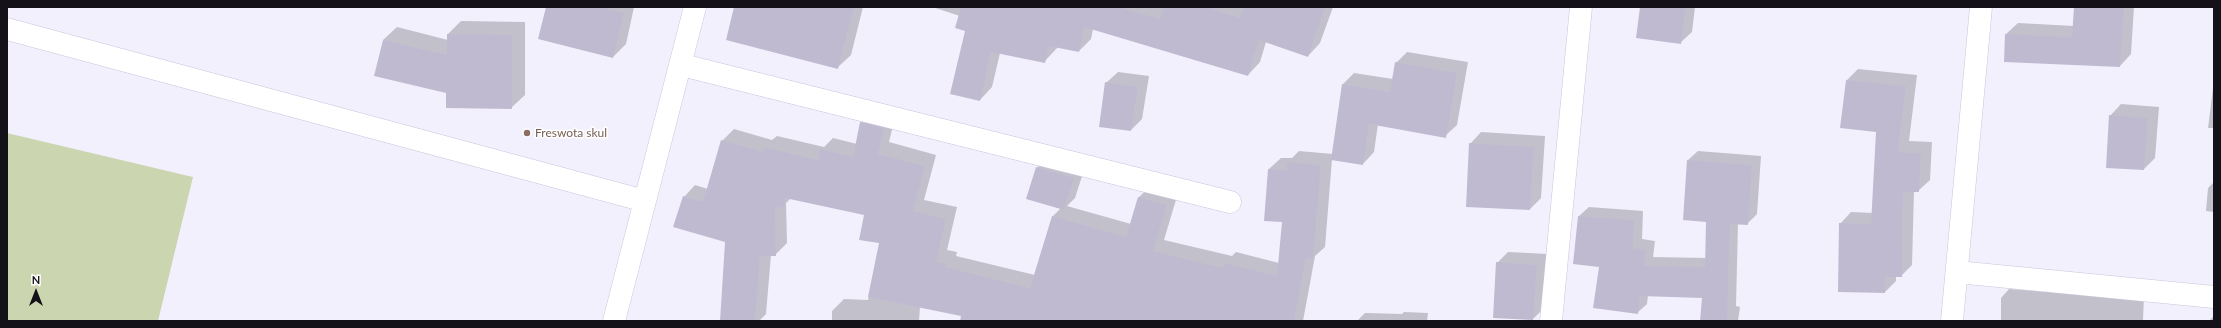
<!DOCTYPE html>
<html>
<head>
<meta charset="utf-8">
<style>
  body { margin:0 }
  #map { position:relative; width:2221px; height:328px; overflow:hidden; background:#f3f0fe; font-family:Lato,sans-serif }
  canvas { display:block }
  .frame { position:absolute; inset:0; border:8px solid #141119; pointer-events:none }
  .north { position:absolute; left:16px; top:272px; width:40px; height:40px; -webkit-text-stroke:3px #fff; paint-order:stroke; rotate:0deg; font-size:11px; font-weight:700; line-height:16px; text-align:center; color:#141119 }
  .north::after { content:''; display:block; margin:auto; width:14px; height:18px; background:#141119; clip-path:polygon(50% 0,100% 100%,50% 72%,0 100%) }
</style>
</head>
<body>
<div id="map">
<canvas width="2221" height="328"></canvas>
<div class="frame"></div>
<div class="north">N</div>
</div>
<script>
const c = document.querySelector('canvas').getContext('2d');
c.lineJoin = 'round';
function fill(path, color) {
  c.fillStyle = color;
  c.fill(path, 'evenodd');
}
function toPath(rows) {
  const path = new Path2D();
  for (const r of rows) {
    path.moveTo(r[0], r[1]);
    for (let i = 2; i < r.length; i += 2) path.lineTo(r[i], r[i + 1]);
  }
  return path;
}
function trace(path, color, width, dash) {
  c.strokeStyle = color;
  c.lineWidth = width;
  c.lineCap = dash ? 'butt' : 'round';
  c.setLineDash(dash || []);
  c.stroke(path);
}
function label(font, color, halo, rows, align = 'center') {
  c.font = font + ' Lato,sans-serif';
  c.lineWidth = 3;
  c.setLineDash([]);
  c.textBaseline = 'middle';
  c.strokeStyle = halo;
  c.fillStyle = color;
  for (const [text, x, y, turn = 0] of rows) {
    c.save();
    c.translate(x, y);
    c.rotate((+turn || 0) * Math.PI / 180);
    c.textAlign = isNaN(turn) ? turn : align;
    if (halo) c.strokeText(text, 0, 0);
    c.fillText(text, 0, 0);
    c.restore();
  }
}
const green = toPath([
  [7,133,193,177,158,321,7,321]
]);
const shadow = toPath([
  [547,7,634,7,626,44,613,57],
  [735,7,863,7,851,55,838,67],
  [932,7,1333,7,1320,43,1308,56,1266,42,1260,62,1248,75,1093,29,1091,39,1079,51,1058,47,1044,62,1000,53,992,87,980,100,966,30,960,16],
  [1641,7,1695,7,1692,32,1680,43],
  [2075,7,2134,7,2131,54,2120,66,2006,34,2018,23,2074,26],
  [461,21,525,22,525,95,511,108,447,92,383,40,397,27,448,40,448,34],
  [1407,52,1468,62,1457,125,1445,136,1378,124,1374,152,1363,164,1332,159,1325,247,1315,256,1303,321,961,321,962,315,920,307,919,321,832,321,832,311,844,299,868,300,880,243,865,214,791,198,786,203,787,243,775,255,771,255,766,314,759,321,721,321,726,242,684,197,695,185,708,189,722,141,734,129,772,140,777,136,824,147,833,138,857,144,861,123,873,111,895,117,889,142,936,155,924,200,957,207,947,250,957,252,956,256,1035,275,1053,216,1061,208,1037,168,1048,156,1085,167,1075,198,1067,206,1131,224,1139,197,1151,186,1178,193,1164,240,1232,256,1236,252,1279,263,1283,221,1269,169,1281,158,1292,158,1299,151,1333,154,1343,84,1354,73,1393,79,1396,63],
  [1858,69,1917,75,1909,141,1932,142,1930,180,1918,191,1914,191,1912,265,1901,276,1896,276,1896,281,1885,292,1840,224,1851,212,1873,213,1877,131,1847,80],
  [1118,72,1149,76,1142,119,1131,130,1106,83],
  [2214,80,2214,128,2208,128],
  [2121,104,2159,107,2155,158,2144,169,2110,116],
  [1481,132,1545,136,1541,198,1530,209,1470,144],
  [1698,151,1761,156,1757,214,1747,224,1738,223,1736,306,1740,307,1738,321,1701,321,1704,297,1648,295,1647,304,1637,313,1600,266,1579,216,1589,207,1643,211,1642,239,1655,241,1653,257,1706,258,1707,221,1688,160],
  [2214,182,2214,212,2206,211,2208,188],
  [1508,252,1548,254,1544,308,1533,319,1497,263],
  [2009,289,2104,296,2144,294,2143,321,2001,321,2001,298],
  [1404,312,1428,313,1427,321,1357,321,1365,313,1402,314],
  [2213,317,2214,321,2209,321]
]);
const building = toPath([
  [546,7,600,7,624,13,613,58,538,39],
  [734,7,854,7,838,69,726,40],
  [961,7,1119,7,1160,19,1164,7,1205,7,1240,18,1244,7,1325,7,1308,57,1259,40,1248,76,1084,27,1079,52,1049,46,1045,63,991,52,980,101,950,94,965,31,955,28],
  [1640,7,1686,7,1681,44,1636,38],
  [2074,7,2124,7,2120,67,2004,62,2005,34,2072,37],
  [447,34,512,35,512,109,446,108,446,93,374,76,383,40,447,55],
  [1395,62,1457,73,1446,138,1369,124,1363,165,1331,160,1342,84,1390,92],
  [1846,80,1906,86,1898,152,1921,153,1919,192,1903,192,1902,277,1885,277,1885,293,1838,292,1839,223,1871,224,1876,132,1840,128],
  [1105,82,1138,87,1131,131,1099,127],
  [2109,115,2148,118,2144,170,2106,168],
  [860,122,884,128,878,154,925,166,913,211,946,219,936,262,946,264,945,267,1030,288,1052,216,1126,237,1138,197,1167,205,1153,251,1223,268,1224,263,1277,276,1282,222,1264,221,1268,169,1286,170,1287,162,1321,165,1313,259,1306,258,1294,321,960,321,961,316,868,297,879,243,859,240,864,215,785,198,783,208,775,206,776,256,760,256,755,321,720,321,725,242,673,227,683,196,703,202,721,140,763,152,764,147,818,160,820,149,853,157],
  [1469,143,1534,147,1530,210,1466,207],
  [1687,160,1752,165,1748,225,1730,224,1727,321,1700,321,1702,298,1640,296,1638,314,1593,308,1599,267,1573,264,1578,216,1634,220,1633,248,1646,250,1644,266,1705,267,1706,222,1683,220],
  [1036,167,1074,178,1064,210,1026,199],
  [1496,262,1537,265,1533,320,1493,318]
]);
const minor = toPath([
  [7,29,645,201],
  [682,65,1230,202],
  [1957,272,2214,297],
  [614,321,695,7],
  [1551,321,1581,7],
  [1952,321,1981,7]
]);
const markers = [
  [527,133,4,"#8d6e63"]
];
const educationNames = [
  ["Freswota skul",535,133]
];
fill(green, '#cbd6b1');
fill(shadow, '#0003');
fill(building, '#c0bad1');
trace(minor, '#cac4db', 23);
trace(minor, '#fff', 22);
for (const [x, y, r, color] of markers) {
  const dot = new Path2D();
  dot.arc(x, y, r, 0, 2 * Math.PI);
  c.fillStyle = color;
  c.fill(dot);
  trace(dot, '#fff', 1.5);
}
label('12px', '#785e54', '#fff', educationNames, 'left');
</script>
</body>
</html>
